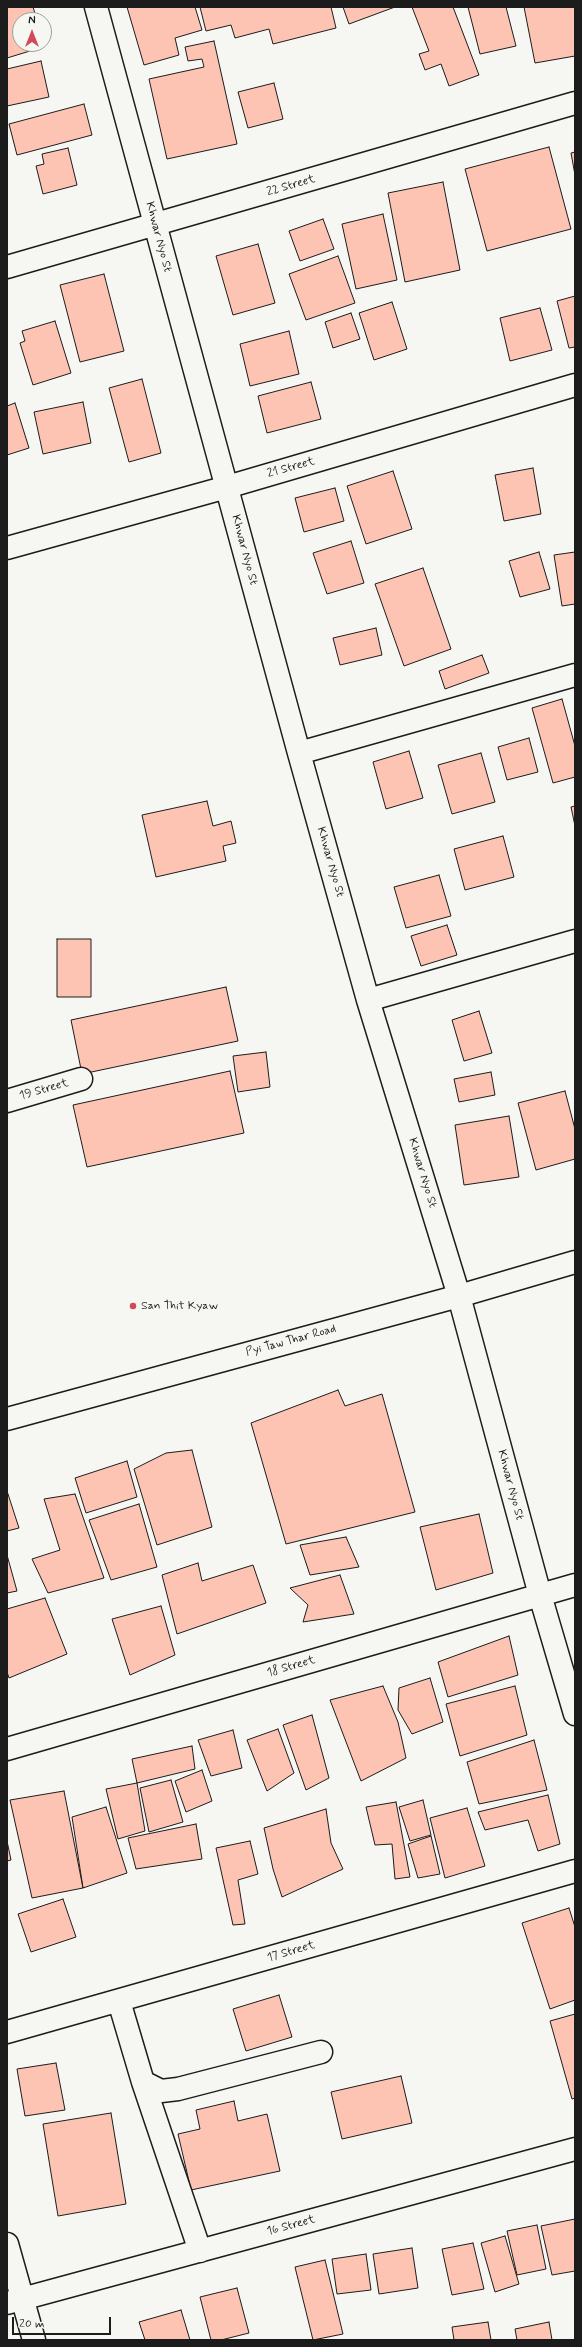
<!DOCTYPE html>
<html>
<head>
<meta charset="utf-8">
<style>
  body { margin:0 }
  #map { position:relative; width:582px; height:2347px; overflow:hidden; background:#f6f6f2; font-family:Mynerve,sans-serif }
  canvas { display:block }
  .frame { position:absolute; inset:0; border:8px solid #1c1c1c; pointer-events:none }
  .north { position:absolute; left:12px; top:12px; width:40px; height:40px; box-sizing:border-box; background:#f6f6f2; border:1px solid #9f9f9c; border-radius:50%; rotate:0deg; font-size:11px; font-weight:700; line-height:16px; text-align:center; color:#1c1c1c }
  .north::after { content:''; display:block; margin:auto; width:14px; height:18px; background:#d1495b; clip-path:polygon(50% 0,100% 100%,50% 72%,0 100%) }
  .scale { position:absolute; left:12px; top:2317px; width:99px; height:18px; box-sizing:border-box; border:2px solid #1c1c1c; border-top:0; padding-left:5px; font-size:12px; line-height:14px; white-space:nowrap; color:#1c1c1c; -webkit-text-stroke:3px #f6f6f2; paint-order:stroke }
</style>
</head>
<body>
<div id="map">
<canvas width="582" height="2347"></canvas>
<div class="frame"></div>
<div class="north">N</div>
<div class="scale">20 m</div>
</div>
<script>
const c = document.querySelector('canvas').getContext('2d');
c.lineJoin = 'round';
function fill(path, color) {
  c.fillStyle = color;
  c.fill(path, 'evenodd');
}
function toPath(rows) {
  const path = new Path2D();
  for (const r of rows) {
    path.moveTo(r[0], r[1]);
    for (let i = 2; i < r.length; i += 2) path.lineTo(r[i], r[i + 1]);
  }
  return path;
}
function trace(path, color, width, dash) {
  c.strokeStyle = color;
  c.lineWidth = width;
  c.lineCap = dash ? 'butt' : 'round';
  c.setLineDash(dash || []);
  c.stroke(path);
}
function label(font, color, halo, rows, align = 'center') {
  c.font = font + ' Mynerve,sans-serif';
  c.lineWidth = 3;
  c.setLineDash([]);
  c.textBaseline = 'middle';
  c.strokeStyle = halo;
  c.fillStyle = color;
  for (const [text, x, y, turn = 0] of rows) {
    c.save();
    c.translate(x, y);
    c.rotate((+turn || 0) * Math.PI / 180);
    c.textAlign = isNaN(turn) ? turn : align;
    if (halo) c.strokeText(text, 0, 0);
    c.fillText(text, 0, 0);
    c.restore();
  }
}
const building = toPath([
  [7,7,33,7,37,20,20,20,20,44,28,44,30,51,7,58,7,7],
  [127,7,195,7,202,30,175,38,179,55,144,65,127,7],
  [200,7,331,7,336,28,273,44,269,29,235,38,231,25,206,31,200,7],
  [343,7,395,7,349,24,343,7],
  [412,7,453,7,479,75,449,86,441,64,425,70,419,54,429,51,412,7],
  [468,7,506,7,516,46,480,54,468,7],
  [524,7,575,7,575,56,535,63,524,7],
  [214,41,237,144,167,159,149,79,204,67,202,59,188,61,185,47,214,41],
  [41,61,49,97,7,106,7,69,41,61],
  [274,83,283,119,248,128,238,92,274,83],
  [84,104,92,135,17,155,9,124,84,104],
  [549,147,571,229,487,251,465,169,549,147],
  [68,148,77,185,43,194,36,166,44,164,42,154,68,148],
  [575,152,575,175,571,153,575,152],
  [443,182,460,270,405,282,388,193,443,182],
  [383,214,397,280,356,289,342,224,383,214],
  [323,219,334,249,300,261,289,231,323,219],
  [258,244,275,303,233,315,216,256,258,244],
  [338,256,355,303,306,320,289,274,338,256],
  [104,274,124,351,80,362,60,285,104,274],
  [575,296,575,347,569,348,557,301,575,296],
  [392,302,407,349,374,360,359,313,392,302],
  [540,308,552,350,510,361,500,318,540,308],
  [351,313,360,339,333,348,325,322,351,313],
  [55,321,71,373,33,385,20,343,25,341,22,331,55,321],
  [289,331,299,374,250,386,240,344,289,331],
  [142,379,161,453,129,462,109,388,142,379],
  [311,382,321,419,267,433,258,396,311,382],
  [83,402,91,443,43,454,34,412,83,402],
  [15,403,29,448,7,455,7,406,15,403],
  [533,468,541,514,504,521,495,475,533,468],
  [393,471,412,529,366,544,347,486,393,471],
  [335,488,344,521,304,532,295,498,335,488],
  [351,541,364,583,327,594,313,553,351,541],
  [539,552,550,589,520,597,509,561,539,552],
  [575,552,575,604,562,606,554,555,575,552],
  [423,568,451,649,404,666,375,584,423,568],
  [376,628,382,655,340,665,333,638,376,628],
  [482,655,489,673,445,689,439,671,482,655],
  [562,699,575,746,575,777,553,783,532,708,562,699],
  [529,738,538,772,507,780,498,747,529,738],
  [409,751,423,798,386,809,373,762,409,751],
  [481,753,495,802,452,814,438,765,481,753],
  [207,801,213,826,231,821,236,843,223,846,226,861,156,877,142,815,207,801],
  [575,806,575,826,571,807,575,806],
  [503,836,514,877,465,890,454,849,503,836],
  [439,875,451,916,406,928,394,887,439,875],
  [447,925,457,955,421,966,411,936,447,925],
  [57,939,91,939,91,997,57,997,57,939],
  [226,987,238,1041,82,1074,71,1020,226,987],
  [479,1011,492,1053,464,1061,452,1020,479,1011],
  [266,1052,270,1087,238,1092,233,1056,266,1052],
  [230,1071,244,1133,87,1167,73,1105,230,1071],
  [491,1072,495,1095,459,1102,454,1079,491,1072],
  [565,1091,575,1129,575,1159,536,1170,518,1103,565,1091],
  [509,1116,519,1177,464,1185,455,1125,509,1116],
  [338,1390,345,1406,382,1394,415,1512,286,1544,251,1423,338,1390],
  [192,1450,212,1527,157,1545,134,1469,166,1453,192,1450],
  [127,1461,137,1497,86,1513,75,1478,127,1461],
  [7,1491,19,1528,7,1531,7,1491],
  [75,1494,104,1578,48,1593,32,1559,60,1550,44,1499,75,1494],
  [139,1504,157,1567,111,1580,89,1520,139,1504],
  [479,1514,493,1573,436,1590,420,1527,479,1514],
  [346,1537,359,1567,310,1575,300,1545,346,1537],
  [7,1555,17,1591,7,1593,7,1555],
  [198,1563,202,1581,253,1565,266,1603,177,1634,162,1575,198,1563],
  [340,1575,354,1614,303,1622,308,1605,290,1588,340,1575],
  [45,1598,67,1654,9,1678,7,1672,7,1609,45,1598],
  [161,1606,175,1655,130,1675,112,1619,161,1606],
  [509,1636,518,1675,448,1697,438,1662,509,1636],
  [430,1678,443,1722,412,1734,398,1710,399,1688,430,1678],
  [383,1686,398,1722,406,1758,361,1781,330,1700,383,1686],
  [515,1686,527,1735,460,1756,446,1704,515,1686],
  [312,1715,329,1778,306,1790,283,1725,312,1715],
  [278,1729,294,1773,267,1791,247,1740,278,1729],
  [233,1730,242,1768,211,1776,198,1740,233,1730],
  [534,1740,547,1790,479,1804,467,1762,534,1740],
  [192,1746,195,1769,137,1783,132,1759,192,1746],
  [202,1770,212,1801,186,1812,175,1781,202,1770],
  [171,1780,183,1822,149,1832,140,1788,171,1780],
  [137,1783,145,1831,118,1839,106,1789,137,1783],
  [64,1791,83,1888,32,1898,10,1800,64,1791],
  [548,1795,560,1844,538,1851,528,1820,485,1830,478,1812,548,1795],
  [423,1800,431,1835,410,1841,399,1807,423,1800],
  [396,1802,410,1877,395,1879,392,1844,375,1845,366,1807,396,1802],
  [106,1807,127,1873,83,1888,72,1817,106,1807],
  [467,1808,485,1866,445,1878,430,1818,467,1808],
  [326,1809,331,1843,343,1869,282,1897,273,1869,264,1828,326,1809],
  [196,1824,202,1859,136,1869,128,1838,196,1824],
  [431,1836,440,1874,418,1878,408,1844,431,1836],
  [7,1841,11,1860,7,1861,7,1841],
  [250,1841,258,1874,238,1880,245,1924,233,1925,216,1848,250,1841],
  [63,1899,76,1937,31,1952,18,1914,63,1899],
  [569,1908,575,1927,575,2000,550,2009,522,1923,569,1908],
  [279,1995,292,2037,246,2051,233,2009,279,1995],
  [575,2014,575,2098,572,2099,550,2021,575,2014],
  [56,2063,65,2110,25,2116,17,2069,56,2063],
  [401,2076,412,2123,342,2139,331,2092,401,2076],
  [234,2101,238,2121,267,2114,280,2171,191,2190,178,2134,200,2129,196,2110,234,2101],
  [111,2113,126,2204,58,2216,43,2124,111,2113],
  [575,2219,575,2271,552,2275,541,2226,575,2219],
  [537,2225,546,2269,517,2275,507,2231,537,2225],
  [505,2236,519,2284,495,2292,481,2243,505,2236],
  [473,2243,484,2289,452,2295,442,2249,473,2243],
  [412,2248,418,2288,379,2294,373,2254,412,2248],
  [366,2254,371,2290,337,2294,332,2259,366,2254],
  [325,2260,343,2334,313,2340,295,2267,325,2260],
  [237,2288,249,2333,221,2340,211,2340,200,2297,237,2288],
  [181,2310,190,2340,145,2340,139,2322,181,2310],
  [488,2322,491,2340,454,2340,452,2327,488,2322],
  [549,2322,552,2340,517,2340,515,2329,549,2322]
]);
const minor = toPath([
  [96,7,299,753,368,1000,459,1296,540,1595,575,1714],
  [7,267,575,103],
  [7,548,227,487,575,385],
  [299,753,575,675],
  [368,1000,575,941],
  [7,1101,81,1079],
  [7,1749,575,1585],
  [119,2001,143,2082,161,2091,178,2089,321,2052],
  [7,2032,575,1871],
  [143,2082,200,2251],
  [7,2244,34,2340],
  [7,2303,575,2149]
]);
const tertiary = toPath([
  [7,1419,459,1296,575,1262]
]);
const markers = [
  [133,1306,4,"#d1495b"]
];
const streetNames = [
  ["22 Street",291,186,-16],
  ["Khwar Nyo St",158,237,75],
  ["21 Street",291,468,-16],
  ["Khwar Nyo St",244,550,75],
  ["Khwar Nyo St",330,862,74],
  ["19 Street",44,1090,-16],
  ["Khwar Nyo St",422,1173,73],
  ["Pyi Taw Thar Road",291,1341,-15],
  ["Khwar Nyo St",510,1485,75],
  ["18 Street",291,1667,-16],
  ["17 Street",291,1952,-16],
  ["16 Street",291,2226,-15]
];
const poiNames = [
  ["San Thit Kyaw",141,1306]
];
fill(building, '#fdc3b3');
trace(building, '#1c1c1c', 1);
trace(minor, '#1c1c1c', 25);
trace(tertiary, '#1c1c1c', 25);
trace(minor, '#f6f6f2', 22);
trace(tertiary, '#f6f6f2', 22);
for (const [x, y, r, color] of markers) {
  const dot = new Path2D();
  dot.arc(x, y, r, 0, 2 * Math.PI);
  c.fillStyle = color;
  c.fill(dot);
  trace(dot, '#f6f6f2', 1.5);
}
label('12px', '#1c1c1c', '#f6f6f2', streetNames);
label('12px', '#1c1c1c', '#f6f6f2', poiNames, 'left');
</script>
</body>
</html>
